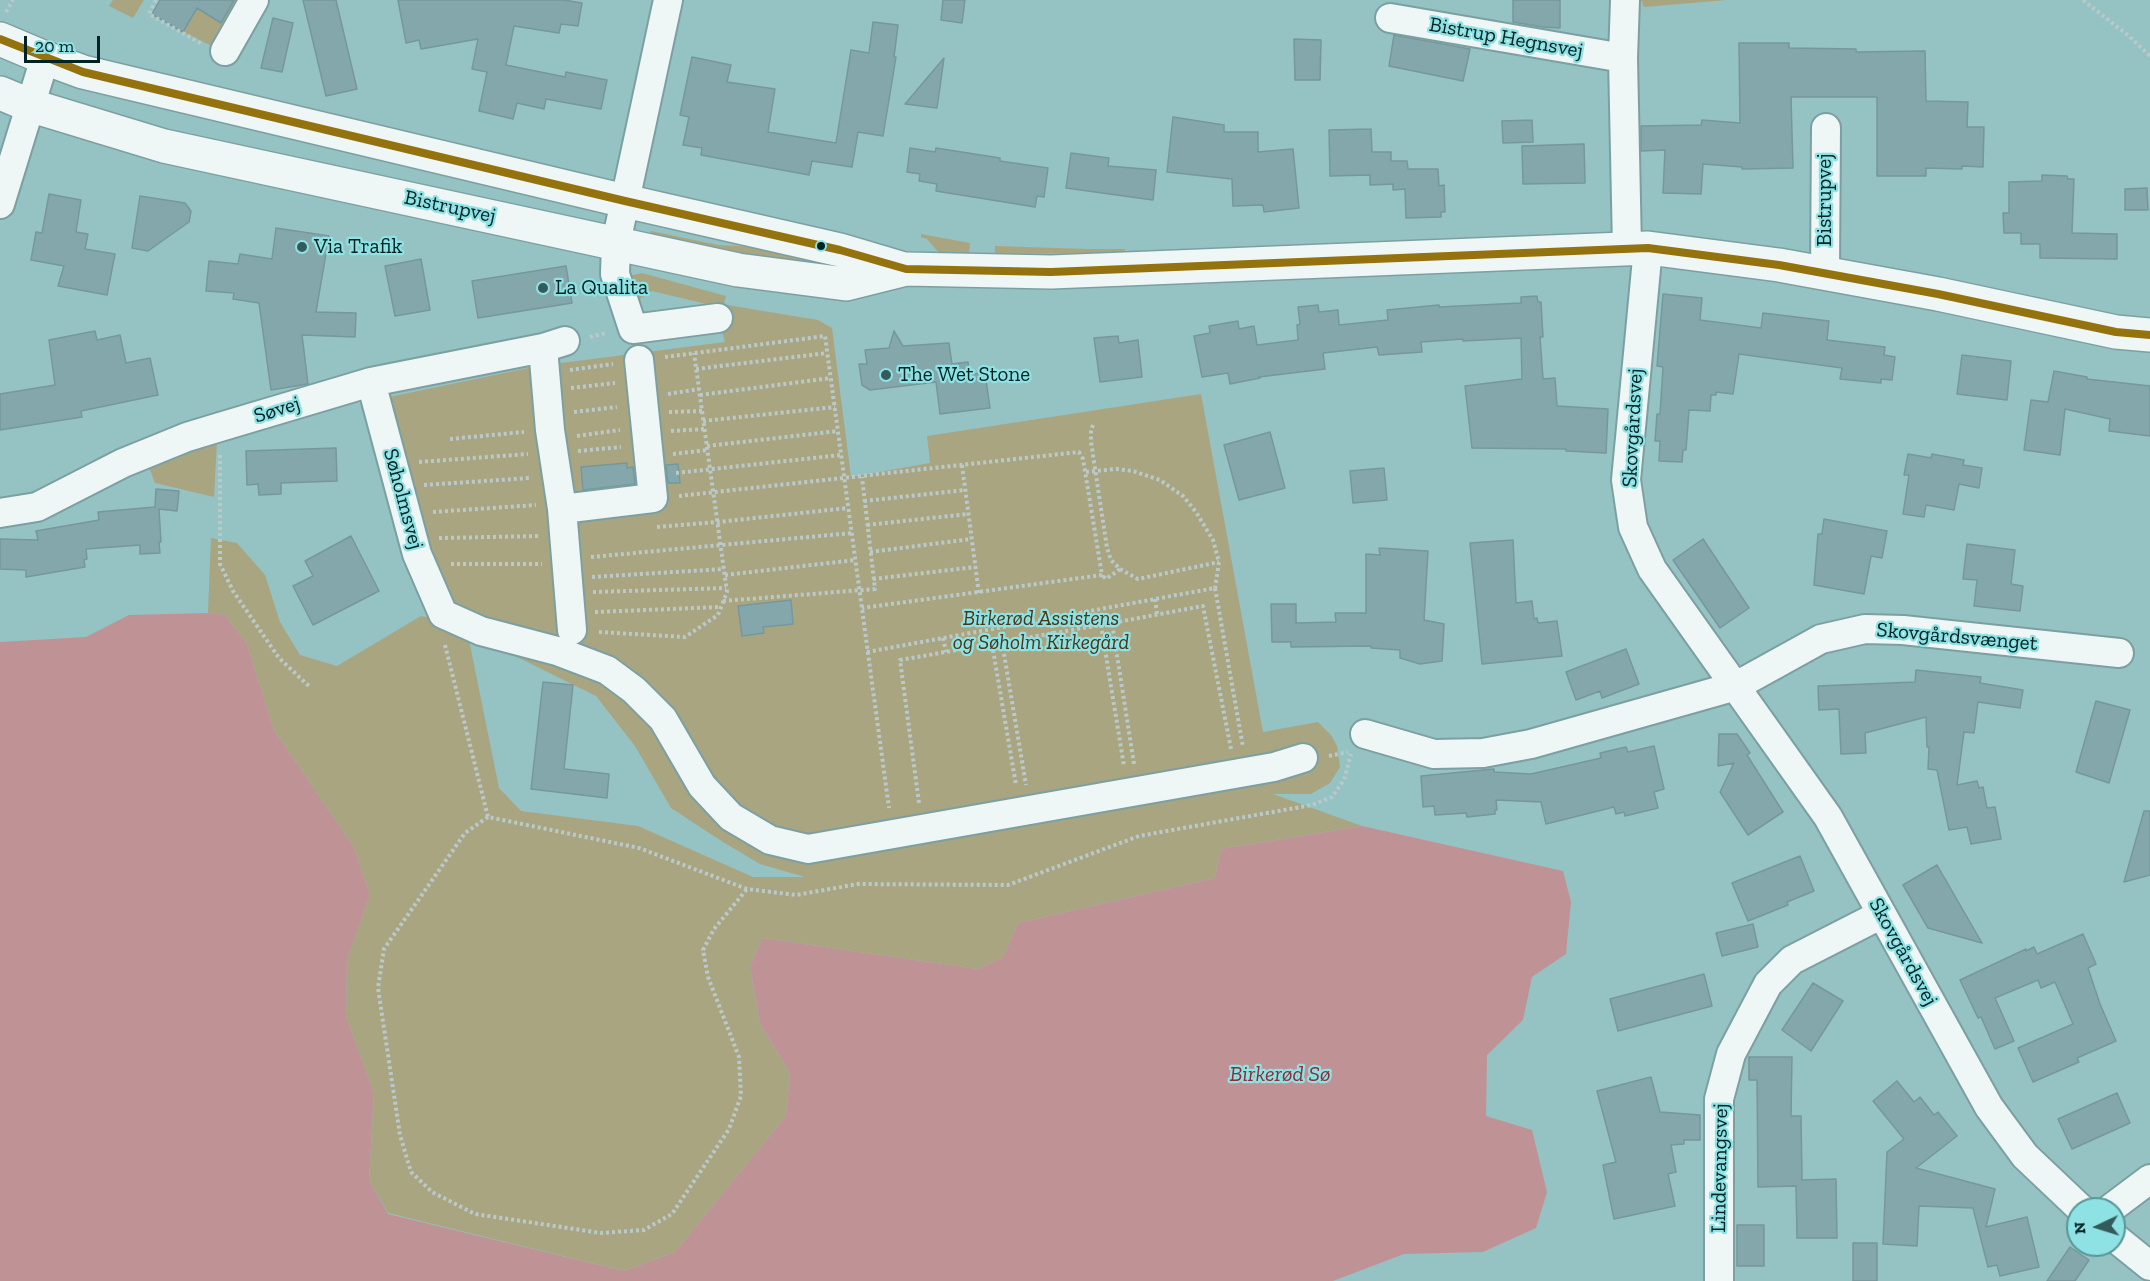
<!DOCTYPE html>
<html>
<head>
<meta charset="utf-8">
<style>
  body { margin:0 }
  #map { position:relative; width:2150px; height:1281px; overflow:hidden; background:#95c2c3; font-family:"Zilla Slab",serif }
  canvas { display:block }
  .north { position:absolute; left:2066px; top:1197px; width:60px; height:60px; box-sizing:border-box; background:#8fe2e3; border:2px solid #569697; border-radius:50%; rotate:266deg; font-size:16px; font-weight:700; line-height:24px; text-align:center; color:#002324 }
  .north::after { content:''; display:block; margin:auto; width:21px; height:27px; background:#345b5c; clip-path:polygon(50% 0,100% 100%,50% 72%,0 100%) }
  .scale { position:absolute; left:24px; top:36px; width:76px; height:27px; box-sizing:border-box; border:3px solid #002324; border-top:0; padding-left:8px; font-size:18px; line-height:21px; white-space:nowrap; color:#002324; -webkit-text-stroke:4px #8fe2e3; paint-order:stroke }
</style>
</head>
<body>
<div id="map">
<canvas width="2150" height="1281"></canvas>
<div class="north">N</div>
<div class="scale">20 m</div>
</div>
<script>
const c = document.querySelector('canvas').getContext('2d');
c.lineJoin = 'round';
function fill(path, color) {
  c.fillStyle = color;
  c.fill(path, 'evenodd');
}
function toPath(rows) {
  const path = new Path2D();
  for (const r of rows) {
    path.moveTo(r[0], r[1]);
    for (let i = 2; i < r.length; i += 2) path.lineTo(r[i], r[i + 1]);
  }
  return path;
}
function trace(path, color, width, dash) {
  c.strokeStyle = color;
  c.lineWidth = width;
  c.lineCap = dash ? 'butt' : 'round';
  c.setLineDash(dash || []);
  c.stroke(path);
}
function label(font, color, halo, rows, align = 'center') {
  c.font = font + ' "Zilla Slab",serif';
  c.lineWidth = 4.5;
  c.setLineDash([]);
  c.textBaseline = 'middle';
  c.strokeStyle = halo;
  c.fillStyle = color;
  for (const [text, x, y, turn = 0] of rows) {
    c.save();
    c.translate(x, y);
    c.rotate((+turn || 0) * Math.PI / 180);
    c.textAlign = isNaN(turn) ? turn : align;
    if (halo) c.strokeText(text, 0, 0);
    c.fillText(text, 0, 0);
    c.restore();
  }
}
const green = toPath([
  [113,0,144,0,133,18,109,6],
  [202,0,240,0,212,46,183,32],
  [1641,0,1727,0,1644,7],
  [651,231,718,245,781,248,839,259,840,268,732,253,667,241,650,234],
  [921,234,970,243,969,255,940,254,927,239,921,237],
  [995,246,1087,249,1125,249,1125,253,995,254],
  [642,273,726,296,723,308,652,291,635,302,629,276],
  [727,305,818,320,832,328,851,477,930,463,927,436,1201,394,1263,732,1318,722,1331,735,1337,746,1340,767,1330,783,1311,794,1273,794,1362,826,1221,849,1215,878,1018,923,1003,957,978,969,762,938,750,967,760,1024,790,1073,786,1116,675,1252,624,1271,388,1213,369,1180,374,1094,346,1016,347,960,370,894,354,848,273,728,247,644,225,615,208,613,211,538,237,543,265,575,280,622,300,655,337,666,421,616,465,624,437,572,415,511,389,397,538,366,725,342,720,324,733,320],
  [466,625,507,652,596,696,635,746,671,808,723,842,760,864,805,877,753,877,638,826,521,811,499,788],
  [217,441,214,497,155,483,149,467]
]);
const water = toPath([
  [208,613,225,615,247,644,273,728,354,848,370,894,347,960,346,1016,374,1094,369,1180,388,1214,624,1271,675,1252,786,1116,790,1073,760,1024,750,967,762,938,978,969,1003,957,1018,923,1215,878,1221,849,1362,826,1563,871,1571,902,1566,954,1532,977,1523,1020,1487,1055,1486,1116,1532,1130,1547,1192,1536,1228,1483,1252,1404,1254,1333,1281,0,1281,0,642,86,637,129,615]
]);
const building = toPath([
  [160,0,234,0,221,23,197,8,183,32,152,14,160,0],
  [303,0,336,0,357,89,326,96,303,0],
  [398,0,564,0,582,3,578,26,561,24,559,33,514,26,506,65,565,77,566,72,607,80,601,109,546,99,544,109,517,103,513,119,479,111,487,72,472,69,478,39,421,49,419,40,406,43,398,0],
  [943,0,965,0,962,23,941,20,943,0],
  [1513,0,1560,0,1560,28,1542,27,1513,22,1513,0],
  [273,18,293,23,282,72,261,68,273,18],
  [873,22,898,25,894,57,896,57,883,136,858,132,852,167,812,161,809,175,701,155,702,148,683,145,689,117,680,115,692,57,731,65,727,82,775,89,768,132,836,143,851,50,869,53,873,22],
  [1394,35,1470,49,1463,81,1389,66,1394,35],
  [1294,39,1321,40,1320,80,1295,80,1294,39],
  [1739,43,1789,43,1789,48,1856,49,1856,52,1925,51,1926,101,1968,102,1967,127,1984,127,1983,167,1962,166,1962,169,1926,168,1926,176,1877,176,1877,97,1791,97,1793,168,1742,169,1742,167,1703,164,1701,194,1663,193,1665,150,1641,151,1641,126,1701,125,1702,120,1740,123,1739,43],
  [944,58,937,108,905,104,944,58],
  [1173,117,1224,125,1224,132,1258,132,1258,152,1293,149,1299,208,1264,212,1263,205,1233,206,1232,179,1167,172,1173,117],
  [1532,120,1533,142,1503,143,1502,121,1532,120],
  [1371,129,1372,152,1391,152,1391,161,1407,161,1408,169,1438,169,1439,186,1444,185,1445,212,1441,212,1441,217,1406,218,1405,189,1393,190,1393,184,1370,185,1370,175,1330,176,1329,130,1371,129],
  [1584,144,1585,183,1523,184,1522,146,1584,144],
  [910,148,935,152,936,148,1000,158,1000,161,1048,168,1044,197,1037,196,1035,207,936,191,937,184,919,181,920,174,907,172,910,148],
  [1071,153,1109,158,1108,166,1156,170,1153,200,1066,188,1071,153],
  [2042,175,2067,176,2068,179,2074,179,2072,233,2117,234,2117,259,2040,258,2040,244,2021,244,2021,233,2004,233,2003,213,2009,213,2009,182,2042,181,2042,175],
  [2147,188,2148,210,2125,210,2125,189,2147,188],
  [49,194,81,200,76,232,88,234,85,249,115,254,107,295,58,286,64,266,31,260,36,232,42,233,49,194],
  [140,196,185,203,191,211,189,222,148,251,132,248,140,196],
  [276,228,329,236,316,312,356,313,355,337,302,335,308,384,271,390,259,303,233,299,234,293,206,291,209,261,238,264,240,254,272,259,276,228],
  [421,259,430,310,395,316,385,266,421,259],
  [566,266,572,303,478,318,472,281,566,266],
  [1663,294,1702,298,1700,320,1761,328,1763,313,1829,321,1827,340,1885,347,1884,355,1895,357,1892,380,1881,379,1881,383,1840,379,1842,368,1739,354,1733,394,1716,392,1716,395,1711,395,1710,411,1689,410,1686,450,1683,450,1682,462,1659,461,1660,441,1655,441,1657,414,1660,414,1663,367,1657,366,1663,294],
  [1537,296,1538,302,1541,302,1543,337,1540,337,1543,379,1555,378,1557,406,1608,409,1606,453,1566,451,1566,449,1472,448,1465,386,1522,379,1521,338,1463,341,1463,339,1421,342,1422,352,1379,355,1377,347,1323,353,1325,369,1259,377,1260,378,1230,384,1228,373,1202,377,1194,336,1210,333,1209,326,1238,321,1239,329,1254,326,1257,345,1298,340,1297,325,1300,324,1298,307,1318,305,1319,312,1338,310,1339,325,1388,320,1387,310,1439,305,1439,307,1521,303,1521,297,1537,296],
  [95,331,97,340,120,335,126,363,150,358,158,395,81,411,82,417,0,430,0,394,55,385,49,340,95,331],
  [894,331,903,346,949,343,952,364,968,362,969,374,985,373,990,408,940,414,936,382,870,390,862,385,859,364,867,364,865,350,889,348,894,331],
  [1118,336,1119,343,1138,340,1142,377,1100,382,1094,338,1118,336],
  [1962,355,2011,361,2007,400,1957,394,1962,355],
  [2054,371,2087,377,2087,379,2150,386,2150,436,2109,431,2110,419,2065,409,2060,455,2024,450,2031,400,2048,402,2054,371],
  [1270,432,1285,488,1239,500,1224,445,1270,432],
  [336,448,337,481,281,483,281,494,259,495,258,484,247,485,246,451,336,448],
  [1908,454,1931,458,1932,454,1964,460,1963,465,1982,468,1979,488,1959,484,1954,510,1926,505,1924,517,1903,514,1909,475,1904,475,1908,454],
  [627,463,627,468,633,467,635,484,583,490,581,467,627,463],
  [678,464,680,483,668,483,666,465,678,464],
  [1384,468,1387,500,1353,503,1350,471,1384,468],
  [156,489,179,491,177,511,159,509,161,542,159,542,160,553,140,554,140,545,86,549,87,559,84,560,85,567,26,577,26,570,0,569,0,539,38,540,36,531,99,520,98,512,155,507,156,489],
  [1824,519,1887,531,1882,558,1871,556,1864,594,1814,585,1818,534,1822,534,1824,519],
  [351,536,379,591,313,625,293,586,313,576,305,561,351,536],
  [1703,539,1749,608,1720,628,1673,560,1703,539],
  [1513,540,1516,603,1532,601,1534,619,1537,618,1538,623,1557,621,1562,656,1482,664,1470,543,1513,540],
  [1967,544,2015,550,2011,584,2023,586,2020,611,1974,606,1977,580,1963,579,1967,544],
  [1379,548,1428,551,1424,620,1444,624,1442,661,1420,664,1400,658,1400,650,1371,648,1371,646,1291,647,1291,642,1272,642,1271,604,1296,604,1296,623,1336,622,1335,613,1366,613,1366,554,1380,555,1379,548],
  [791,600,793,624,763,627,764,633,742,636,738,606,791,600],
  [1626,649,1639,684,1602,698,1600,691,1576,700,1566,672,1626,649],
  [1916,670,1981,677,1980,683,2023,690,2020,708,1978,702,1974,733,1964,732,1957,785,1977,781,1979,788,1983,787,1987,808,1995,807,2001,839,1971,844,1967,827,1949,830,1937,770,1928,769,1929,747,1927,747,1926,717,1865,733,1866,753,1841,754,1839,709,1819,710,1818,686,1915,682,1916,670],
  [543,682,573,685,564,769,609,774,607,798,531,789,543,682],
  [2096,701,2130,710,2109,783,2076,772,2096,701],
  [1719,734,1737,734,1750,753,1747,755,1783,812,1748,835,1720,792,1734,763,1718,766,1719,734],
  [1654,746,1664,789,1654,792,1658,808,1625,816,1624,812,1616,814,1614,807,1546,824,1541,802,1496,800,1497,810,1495,810,1495,814,1467,817,1466,813,1435,815,1434,806,1423,807,1421,776,1494,769,1494,772,1531,774,1601,758,1600,753,1626,747,1628,752,1654,746],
  [2144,811,2150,811,2150,875,2124,882,2144,811],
  [1800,856,1814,891,1787,902,1788,905,1748,921,1732,883,1800,856],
  [1937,865,1982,943,1928,928,1903,885,1937,865],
  [1753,924,1758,947,1722,956,1716,933,1753,924],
  [2083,934,2096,964,2088,968,2100,1004,2116,1041,2077,1058,2079,1062,2033,1082,2018,1048,2073,1024,2055,982,2041,988,2038,980,1995,998,2014,1041,1995,1049,1981,1017,1978,1018,1960,980,2026,949,2026,951,2034,947,2037,954,2083,934],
  [1704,974,1712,1006,1618,1031,1610,999,1704,974],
  [1813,983,1843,1001,1811,1051,1782,1030,1813,983],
  [1749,1057,1792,1057,1791,1116,1801,1116,1802,1180,1836,1179,1837,1238,1797,1238,1796,1186,1758,1187,1757,1080,1749,1080,1749,1057],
  [1651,1077,1660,1112,1700,1115,1700,1140,1684,1140,1684,1144,1671,1145,1676,1172,1668,1174,1675,1206,1614,1219,1603,1165,1616,1162,1597,1091,1651,1077],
  [1897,1081,1914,1102,1920,1097,1934,1115,1938,1112,1957,1136,1916,1168,1995,1189,1986,1227,2027,1217,2039,1267,2000,1276,1997,1265,1988,1267,1973,1208,1919,1206,1917,1246,1883,1244,1887,1152,1904,1139,1873,1101,1897,1081],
  [2117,1093,2130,1123,2072,1149,2058,1119,2117,1093],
  [1737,1225,1764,1225,1764,1266,1737,1266,1737,1225],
  [1853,1243,1877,1243,1877,1281,1853,1281,1853,1243],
  [2070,1247,2089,1260,2075,1281,2047,1281,2070,1247]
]);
const path = toPath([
  [156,0,149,14,202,44],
  [2083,0,2130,37,2150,56],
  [6,12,13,0],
  [590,337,606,333],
  [665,357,825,336,889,808],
  [696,369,827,353],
  [570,370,613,364],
  [571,388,615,383],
  [668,394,699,389],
  [700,395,831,378],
  [574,412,617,407],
  [669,412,702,411],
  [703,421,835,407],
  [1093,425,1091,430,1091,442,1107,548,1111,560,1120,569,1106,579,1102,575],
  [671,431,705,429],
  [577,436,620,430],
  [450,439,524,432],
  [707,446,838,431],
  [578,451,621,447],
  [673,454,707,450],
  [220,455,220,564,233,591,279,658,311,688],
  [419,462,528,454],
  [962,465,979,594],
  [1086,472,1116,469,1133,471,1160,480,1183,496,1196,512,1213,540,1219,562,1215,588],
  [676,473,841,455],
  [424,485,530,478],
  [679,496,1079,452,1083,459,1102,575,862,608],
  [864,501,965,490],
  [433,512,536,505],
  [867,525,968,514],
  [657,527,718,522,848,508],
  [439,538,539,536],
  [870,552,971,539],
  [591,557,852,533],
  [451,564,542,564],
  [1120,569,1138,579,1219,562],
  [725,575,855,560],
  [592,577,724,569],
  [873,579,975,567],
  [593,592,726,588],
  [1155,599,1157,614],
  [723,601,875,589,862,477],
  [595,612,721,607],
  [1051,619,1053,633],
  [1101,625,1124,766],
  [599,632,685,637,718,615,727,592,694,353],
  [943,638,946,652],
  [1002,642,1026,785],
  [992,644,1016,785],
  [445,645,488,817,639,848,747,889,796,895,858,884,1008,885,1139,836,1312,805,1332,797,1344,780,1351,754],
  [867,652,1215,588,1243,747],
  [1329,756,1348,752],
  [1134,764,1112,623,1203,606,1231,749],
  [919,803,900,660,1112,623],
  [488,817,465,833,384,949,378,988,400,1135,411,1172,432,1192,475,1214,601,1233,644,1230,672,1214,729,1129,741,1096,739,1057,708,977,703,950,714,929,747,889]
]);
const minor = toPath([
  [668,0,616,243,615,274,633,329,718,318],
  [1625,0,1623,58,1627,248],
  [1390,18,1623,58],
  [225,51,254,0],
  [0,204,45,58],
  [1648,248,1626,480,1633,527,1652,569,1828,817,1989,1107,2025,1156,2081,1209],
  [1825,273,1826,128],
  [543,348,550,430,562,509,572,630],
  [371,382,417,554,443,614,481,631,557,651,607,670,634,690,663,719,702,786,731,817,770,840,808,849,1274,767,1303,758],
  [562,509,653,498,639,360],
  [0,513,37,507,123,463,187,437,220,427,371,382,543,348,565,341],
  [1365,734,1434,754,1483,753,1531,744,1736,686,1821,639,1865,629,1903,630,2119,653],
  [2110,1209,2150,1179],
  [2114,1237,2150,1266],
  [1719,1281,1719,1099,1731,1054,1768,984,1792,960,1882,914]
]);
const major = toPath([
  [0,39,45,58,83,72,625,201,840,250,904,269],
  [0,93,29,105,164,146,738,270,846,284,906,269,1051,272,1648,248,1779,265,1938,294,2116,332,2150,335]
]);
const bus1 = toPath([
  [0,39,83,72,625,201,840,250,906,269,1051,272,1648,248,1779,265,1938,294,2116,332,2150,335]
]);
const markers = [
  [821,246,5,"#002324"],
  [302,247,6,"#345b5c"],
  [543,288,6,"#345b5c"],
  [886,375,6,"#345b5c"]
];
const streetNames = [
  ["Bistrup Hegnsvej",1506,38,10],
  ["Bistrupvej",1825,200,-90],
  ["Bistrupvej",450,207,12],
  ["Søvej",277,410,-17],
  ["Skovgårdsvej",1633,428,-87],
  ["Søholmsvej",403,499,75],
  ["Skovgårdsvænget",1957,637,5],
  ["Skovgårdsvej",1903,952,61],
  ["Lindevangsvej",1720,1168,-89]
];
const poiNames = [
  ["Via Trafik",314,247],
  ["La Qualita",555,288],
  ["The Wet Stone",898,375]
];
const parkNames = [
  ["Birkerød Assistens",1041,619],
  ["og Søholm Kirkegård",1041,643]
];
const waterNames = [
  ["Birkerød Sø",1280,1075]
];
fill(green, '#a9a581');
fill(water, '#bf9396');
fill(building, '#84a7ab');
trace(building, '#75989c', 1.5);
trace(minor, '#7ca0a1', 32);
trace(major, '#7ca0a1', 36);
trace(path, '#bac9c9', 4, [3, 3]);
trace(minor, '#eff6f6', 28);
trace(major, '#eff6f6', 33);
trace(bus1, '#94720e', 8);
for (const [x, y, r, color] of markers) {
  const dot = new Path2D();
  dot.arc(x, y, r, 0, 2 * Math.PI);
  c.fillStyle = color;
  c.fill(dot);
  trace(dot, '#8fe2e3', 2);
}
label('21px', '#002324', '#8fe2e3', streetNames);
label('21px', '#002324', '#8fe2e3', poiNames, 'left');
label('italic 21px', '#493618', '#8fe2e3', parkNames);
label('italic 22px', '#8d2b37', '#8fe2e3', waterNames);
</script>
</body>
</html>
